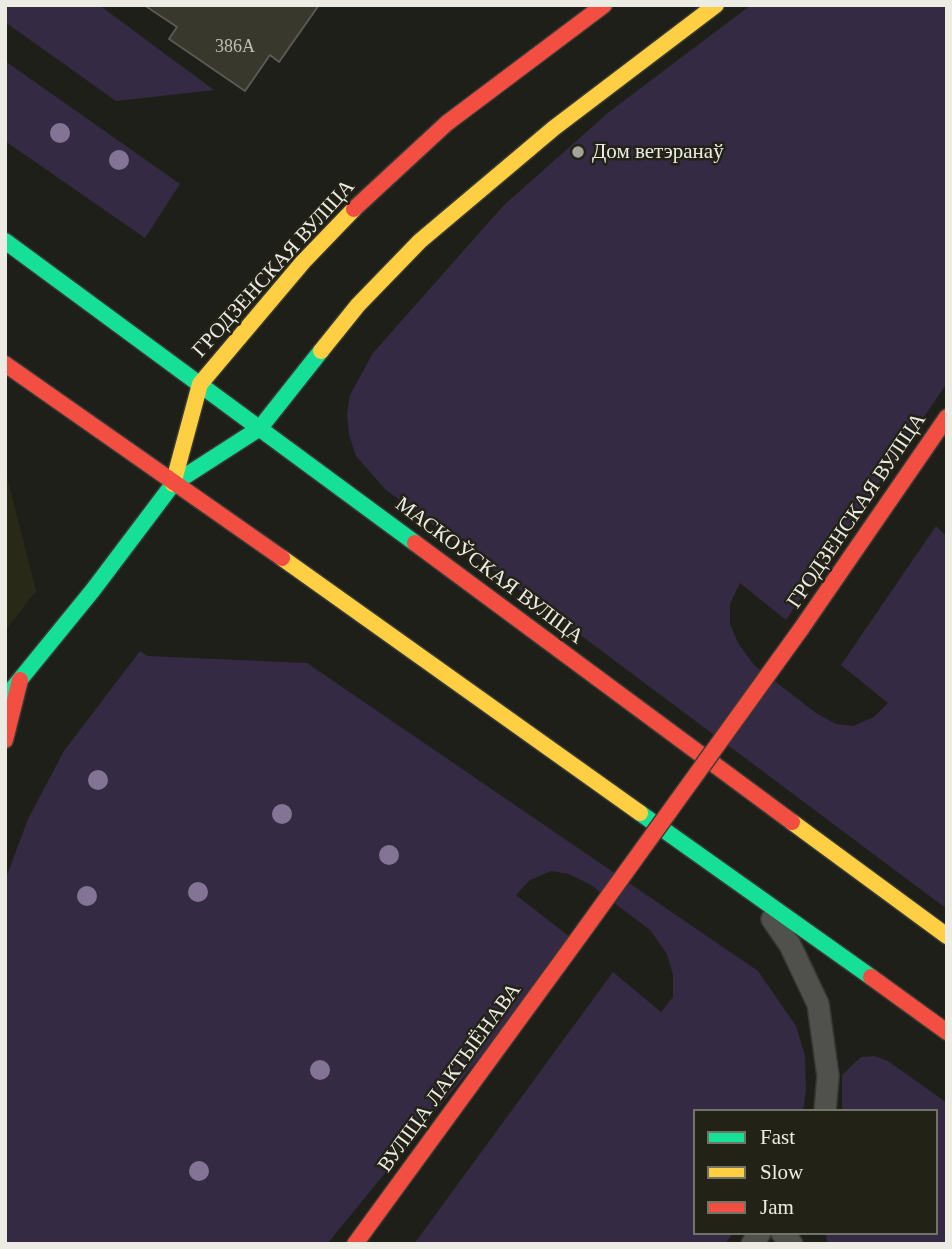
<!DOCTYPE html>
<html>
<head>
<meta charset="utf-8">
<style>
  body { margin:0 }
  #map { position:relative; width:952px; height:1249px; overflow:hidden; background:#1f1f19; font-family:Georgia,serif }
  canvas { display:block }
  .frame { position:absolute; inset:0; border:7px solid #ecece4; pointer-events:none }
  .legend { position:absolute; left:693px; top:1109px; width:245px; height:126px; box-sizing:border-box; background:#222216; border:2px solid #737368; margin:0; padding:9px 12px; list-style:none; font-size:21px; color:#ecece4 }
  .legend li { display:flex; align-items:center; gap:14px; height:35px }
  .legend b { width:35px; border:2px solid #737368 }
</style>
</head>
<body>
<div id="map">
<canvas width="952" height="1249"></canvas>
<div class="frame"></div>
<ul class="legend">
<li><b style="height:9px;background:#16e098"></b>Fast</li>
<li><b style="height:9px;background:#ffcf43"></b>Slow</li>
<li><b style="height:9px;background:#f24e42"></b>Jam</li>
</ul>
</div>
<script>
const c = document.querySelector('canvas').getContext('2d');
c.lineJoin = 'round';
function fill(path, color) {
  c.fillStyle = color;
  c.fill(path, 'evenodd');
}
function toPath(rows) {
  const path = new Path2D();
  for (const r of rows) {
    path.moveTo(r[0], r[1]);
    for (let i = 2; i < r.length; i += 2) path.lineTo(r[i], r[i + 1]);
  }
  return path;
}
function trace(path, color, width, dash) {
  c.strokeStyle = color;
  c.lineWidth = width;
  c.lineCap = dash ? 'butt' : 'round';
  c.setLineDash(dash || []);
  c.stroke(path);
}
function label(font, color, halo, rows, align = 'center') {
  c.font = font + ' Georgia,serif';
  c.lineWidth = 5;
  c.setLineDash([]);
  c.textBaseline = 'middle';
  c.strokeStyle = halo;
  c.fillStyle = color;
  for (const [text, x, y, turn = 0] of rows) {
    c.save();
    c.translate(x, y);
    c.rotate((+turn || 0) * Math.PI / 180);
    c.textAlign = isNaN(turn) ? turn : align;
    if (halo) c.strokeText(text, 0, 0);
    c.fillText(text, 0, 0);
    c.restore();
  }
}
const built = toPath([
  [5,469,36,591,5,631]
]);
const green = toPath([
  [5,5,99,5,214,90,116,101,5,22],
  [751,5,947,5,947,383,786,620,740,583,730,604,730,624,738,643,754,665,816,713,836,724,853,726,874,717,888,703,841,665,936,526,947,537,947,909,385,489,356,456,349,435,347,413,350,395,373,353,504,205,609,112],
  [5,61,180,184,145,238,5,141],
  [140,651,147,656,307,663,758,971,796,1026,805,1056,806,1090,803,1111,695,1111,695,1233,733,1233,725,1244,414,1244,613,972,661,1012,673,997,673,975,667,954,650,930,591,885,569,874,551,871,530,880,516,895,571,938,480,1057,327,1244,5,1244,5,881,28,819,64,751],
  [874,1056,888,1061,947,1103,947,1244,827,1244,826,1233,936,1233,936,1111,842,1111,842,1075,861,1057]
]);
const building = toPath([
  [144,5,319,5,279,62,270,55,245,91,169,39,177,27,144,5]
]);
const lane = toPath([
  [772,919,790,945,818,1004,828,1076,825,1111],
  [782,1233,792,1244],
  [752,1244,760,1233]
]);
const fast = toPath([
  [5,241,415,543],
  [5,698,93,590,173,484,260,428,321,351],
  [640,813,871,977]
]);
const slow = toPath([
  [321,351,358,305,420,241,554,128,716,5],
  [173,484,200,384,303,262,354,209],
  [282,558,640,813],
  [792,822,947,936]
]);
const jam = toPath([
  [354,209,447,123,604,5],
  [5,364,282,558],
  [415,543,792,822],
  [801,629,947,417],
  [5,740,20,680],
  [871,977,947,1032],
  [355,1244,579,937]
]);
const jamBridge = toPath([
  [579,937,801,629]
]);
const trees = [
  [60,133],
  [119,160],
  [98,780],
  [282,814],
  [389,855],
  [198,892],
  [87,896],
  [320,1070],
  [199,1171]
];
const markers = [
  [578,152,7,"#a4a49d"]
];
const numberNames = [
  ["386А",235,47]
];
const poiNames = [
  ["Дом ветэранаў",592,152]
];
const streetNames = [
  ["ГРОДЗЕНСКАЯ ВУЛІЦА",274,269,-48],
  ["ГРОДЗЕНСКАЯ ВУЛІЦА",857,511,-56],
  ["МАСКОЎСКАЯ ВУЛІЦА",489,571,37],
  ["ВУЛІЦА ЛАКТЫЁНАВА",450,1078,-54]
];
fill(built, '#292917');
fill(green, '#352a43');
fill(building, '#39382d');
trace(building, '#5a5954', 2);
trace(lane, '#3a3a35', 24);
trace(fast, '#3a3a35', 19);
trace(slow, '#3a3a35', 19);
trace(jam, '#3a3a35', 19);
trace(lane, '#50504c', 21);
trace(fast, '#16e098', 16);
trace(slow, '#ffcf43', 16);
trace(jam, '#f24e42', 16);
trace(jamBridge, '#3a3a35', 19, []);
trace(jamBridge, '#f24e42', 16);
c.fillStyle = '#837496';
for (const [x, y] of trees) {
  c.beginPath();
  c.arc(x, y, 10, 0, 2 * Math.PI);
  c.fill();
}
for (const [x, y, r, color] of markers) {
  const dot = new Path2D();
  dot.arc(x, y, r, 0, 2 * Math.PI);
  c.fillStyle = color;
  c.fill(dot);
  trace(dot, '#222216', 2.5);
}
label('18px', '#bfbfb6', null, numberNames);
label('21px', '#ecece4', '#222216', poiNames, 'left');
label('21px', '#ecece4', '#222216', streetNames);
</script>
</body>
</html>
